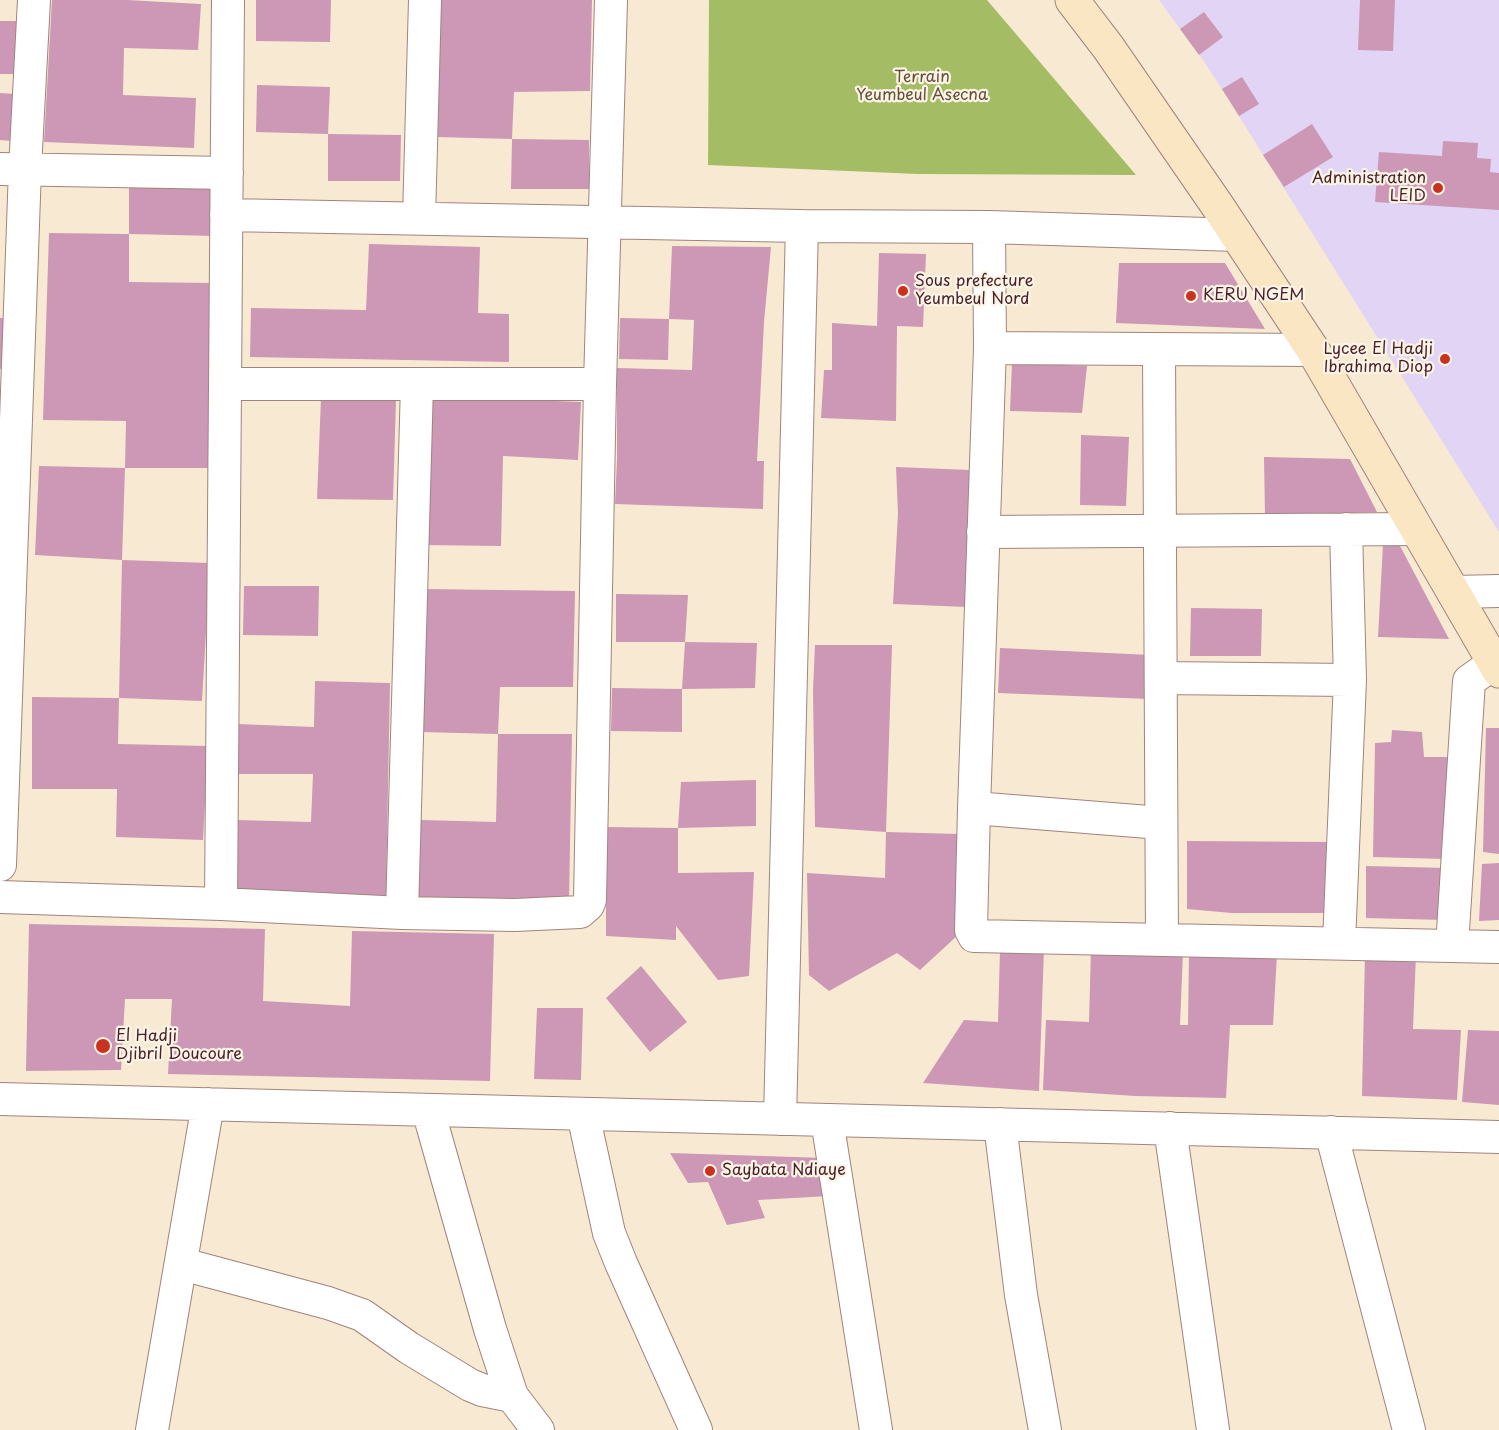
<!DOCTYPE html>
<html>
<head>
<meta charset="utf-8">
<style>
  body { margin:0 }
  canvas { display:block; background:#f7e9d2 }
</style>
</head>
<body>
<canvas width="1499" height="1430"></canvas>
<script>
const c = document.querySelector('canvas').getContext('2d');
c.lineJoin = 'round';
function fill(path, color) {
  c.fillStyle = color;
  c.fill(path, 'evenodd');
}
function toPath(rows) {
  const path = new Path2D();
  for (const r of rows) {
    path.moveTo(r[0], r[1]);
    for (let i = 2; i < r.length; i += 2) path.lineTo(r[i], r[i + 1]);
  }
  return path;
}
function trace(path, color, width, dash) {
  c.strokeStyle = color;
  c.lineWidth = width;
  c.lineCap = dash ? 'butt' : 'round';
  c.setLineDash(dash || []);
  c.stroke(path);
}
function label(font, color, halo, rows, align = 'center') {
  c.font = font + ' "Playpen Sans",sans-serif';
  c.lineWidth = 4.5;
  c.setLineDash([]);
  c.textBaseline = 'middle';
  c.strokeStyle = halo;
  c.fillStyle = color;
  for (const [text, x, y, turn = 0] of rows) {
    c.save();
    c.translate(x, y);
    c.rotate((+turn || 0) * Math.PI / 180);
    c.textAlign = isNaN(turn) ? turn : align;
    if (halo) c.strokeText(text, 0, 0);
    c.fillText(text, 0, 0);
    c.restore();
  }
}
const built = toPath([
  [1159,0,1499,0,1499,532,1222,89,1203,60]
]);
const green = toPath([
  [709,0,987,0,1136,175,918,174,708,165]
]);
const building = toPath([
  [52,0,127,0,201,4,198,50,124,48,123,95,196,98,194,148,44,142],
  [256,0,331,0,330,42,256,41],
  [441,0,592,0,590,91,514,92,512,139,436,137],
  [1360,0,1395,0,1393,51,1358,50],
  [1204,12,1223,37,1199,55,1180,29],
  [0,21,17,21,16,74,0,74],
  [1242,77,1259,104,1239,116,1222,89],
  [257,85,330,87,328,134,256,132],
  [0,93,14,94,12,141,0,140],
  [1312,124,1333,157,1284,187,1263,155],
  [328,134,401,135,400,181,328,181],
  [512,139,589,140,589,189,511,189],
  [1443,141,1478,143,1477,158,1491,159,1490,172,1499,173,1499,210,1375,202,1379,152,1442,156],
  [129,182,219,184,217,236,129,234],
  [49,233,129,234,129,282,212,283,209,468,125,468,126,421,43,420],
  [369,244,480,247,478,313,509,314,509,362,250,357,251,308,366,310],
  [672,246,771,247,764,322,757,461,764,461,763,509,615,504,617,459,617,368,692,370,694,320,669,319],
  [879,253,926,254,923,327,897,326,896,421,821,418,824,370,832,370,832,323,877,326],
  [1119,263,1225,263,1265,329,1116,323],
  [0,318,7,318,6,369,0,369],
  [620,318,669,319,668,360,619,359],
  [1012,363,1087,366,1082,413,1010,411],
  [431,396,581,402,578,460,503,456,501,546,423,545],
  [321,398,396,400,393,500,317,499],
  [1081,435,1129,437,1126,506,1080,505],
  [1264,457,1350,459,1377,512,1265,516],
  [39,466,125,468,122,560,35,555],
  [896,467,970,470,967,607,893,604,898,513],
  [1383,544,1399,544,1449,639,1378,637],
  [122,560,210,563,202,701,119,698,118,744,208,746,203,840,116,837,117,789,32,789,32,697,119,698],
  [244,586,319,586,318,636,243,635],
  [425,589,575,591,573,687,500,687,498,734,421,732],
  [616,594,688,595,685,642,616,642],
  [1191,608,1262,609,1261,656,1190,656],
  [685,642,757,643,755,688,682,689],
  [815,645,892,645,886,832,815,827,813,691],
  [1000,648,1151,655,1149,699,998,693],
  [315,681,390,683,386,895,232,895,236,820,311,822,313,774,236,774,237,724,314,727],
  [612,688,682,689,682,732,611,731],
  [1486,728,1499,728,1499,854,1483,852],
  [1392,730,1422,732,1424,757,1450,757,1445,859,1373,857,1375,743,1391,742],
  [498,734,572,734,569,900,418,898,421,820,496,822],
  [756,780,756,826,678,828,681,782],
  [606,827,678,828,678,873,754,872,749,976,718,980,676,926,676,940,606,936],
  [886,832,959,834,958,935,920,970,897,953,829,991,809,975,807,873,885,878],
  [1187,841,1332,842,1329,913,1232,913,1187,909],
  [1499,863,1499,920,1479,921,1482,864],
  [1366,866,1448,868,1443,920,1366,918],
  [29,924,265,929,263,1001,350,1006,352,931,494,934,490,1081,168,1074,172,999,125,999,121,1070,26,1071],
  [1044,948,1039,1091,923,1083,964,1020,998,1022,1000,951],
  [1091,949,1183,952,1180,1025,1188,1025,1189,953,1277,954,1273,1025,1230,1025,1226,1098,1135,1096,1043,1090,1046,1020,1089,1022],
  [1365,953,1416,954,1413,1029,1461,1030,1457,1100,1362,1096],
  [641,966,687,1022,650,1052,606,998],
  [537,1008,583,1008,581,1080,534,1079],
  [1468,1030,1499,1031,1499,1105,1462,1102],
  [670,1153,825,1158,829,1196,758,1200,765,1218,727,1225,708,1182,688,1183]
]);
const street = toPath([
  [0,169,227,173],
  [226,215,802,226,989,227,1237,235],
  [419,218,425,0],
  [989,227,990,348,974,808,971,930,974,936,1499,947],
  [990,348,1313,350],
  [1159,350,1162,939],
  [225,384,600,384],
  [983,532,1416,529],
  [1453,592,1499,591],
  [1161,678,1350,680],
  [974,808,1161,823],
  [0,865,25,169,34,0],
  [0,897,221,904,402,913,515,915,580,912,588,905,590,900,600,384,611,0],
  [221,904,228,0],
  [402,913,417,385],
  [1339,943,1350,680,1346,529],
  [1452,946,1469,681,1494,663],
  [0,1099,1499,1137],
  [428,1110,490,1329,512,1396,538,1430],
  [583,1114,609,1233,621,1263,696,1430],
  [780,1119,802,226],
  [827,1120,876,1430],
  [1000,1124,1021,1295,1045,1430],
  [1170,1128,1213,1430],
  [1331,1132,1409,1430],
  [182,1264,328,1303,362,1315,409,1348,470,1385,482,1390,512,1396],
  [152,1430,208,1104]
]);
const secondary = toPath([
  [1072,0,1108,47,1217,205,1313,350,1499,671]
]);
const markers = [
  [1438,188,6,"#c8321e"],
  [903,291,6,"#c8321e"],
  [1191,296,6,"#c8321e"],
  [1445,359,6,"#c8321e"],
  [103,1046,8,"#c8321e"],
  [710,1171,6,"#c8321e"]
];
const parkNames = [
  ["Terrain",922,78],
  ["Yeumbeul Asecna",922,96]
];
const poiNames = [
  ["Administration",1426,179,"right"],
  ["LEID",1426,197,"right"],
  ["Sous prefecture",915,282],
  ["Yeumbeul Nord",915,300],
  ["KERU NGEM",1203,296],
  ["Lycee El Hadji",1433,350,"right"],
  ["Ibrahima Diop",1433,368,"right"],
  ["El Hadji",116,1037],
  ["Djibril Doucoure",116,1055],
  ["Saybata Ndiaye",722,1171]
];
fill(built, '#e1d4f4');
fill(green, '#a4bd64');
fill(building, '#cd98b6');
trace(street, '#a0847e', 34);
trace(secondary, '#a0847e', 35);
trace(street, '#fff', 32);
trace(secondary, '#fbe6c3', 33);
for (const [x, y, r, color] of markers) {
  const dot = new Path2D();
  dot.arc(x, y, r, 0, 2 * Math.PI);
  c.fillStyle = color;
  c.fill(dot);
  trace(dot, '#fcf5e5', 2);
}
label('16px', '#654e3c', '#fcf5e5', parkNames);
label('16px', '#4a1f2b', '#fcf5e5', poiNames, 'left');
</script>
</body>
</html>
